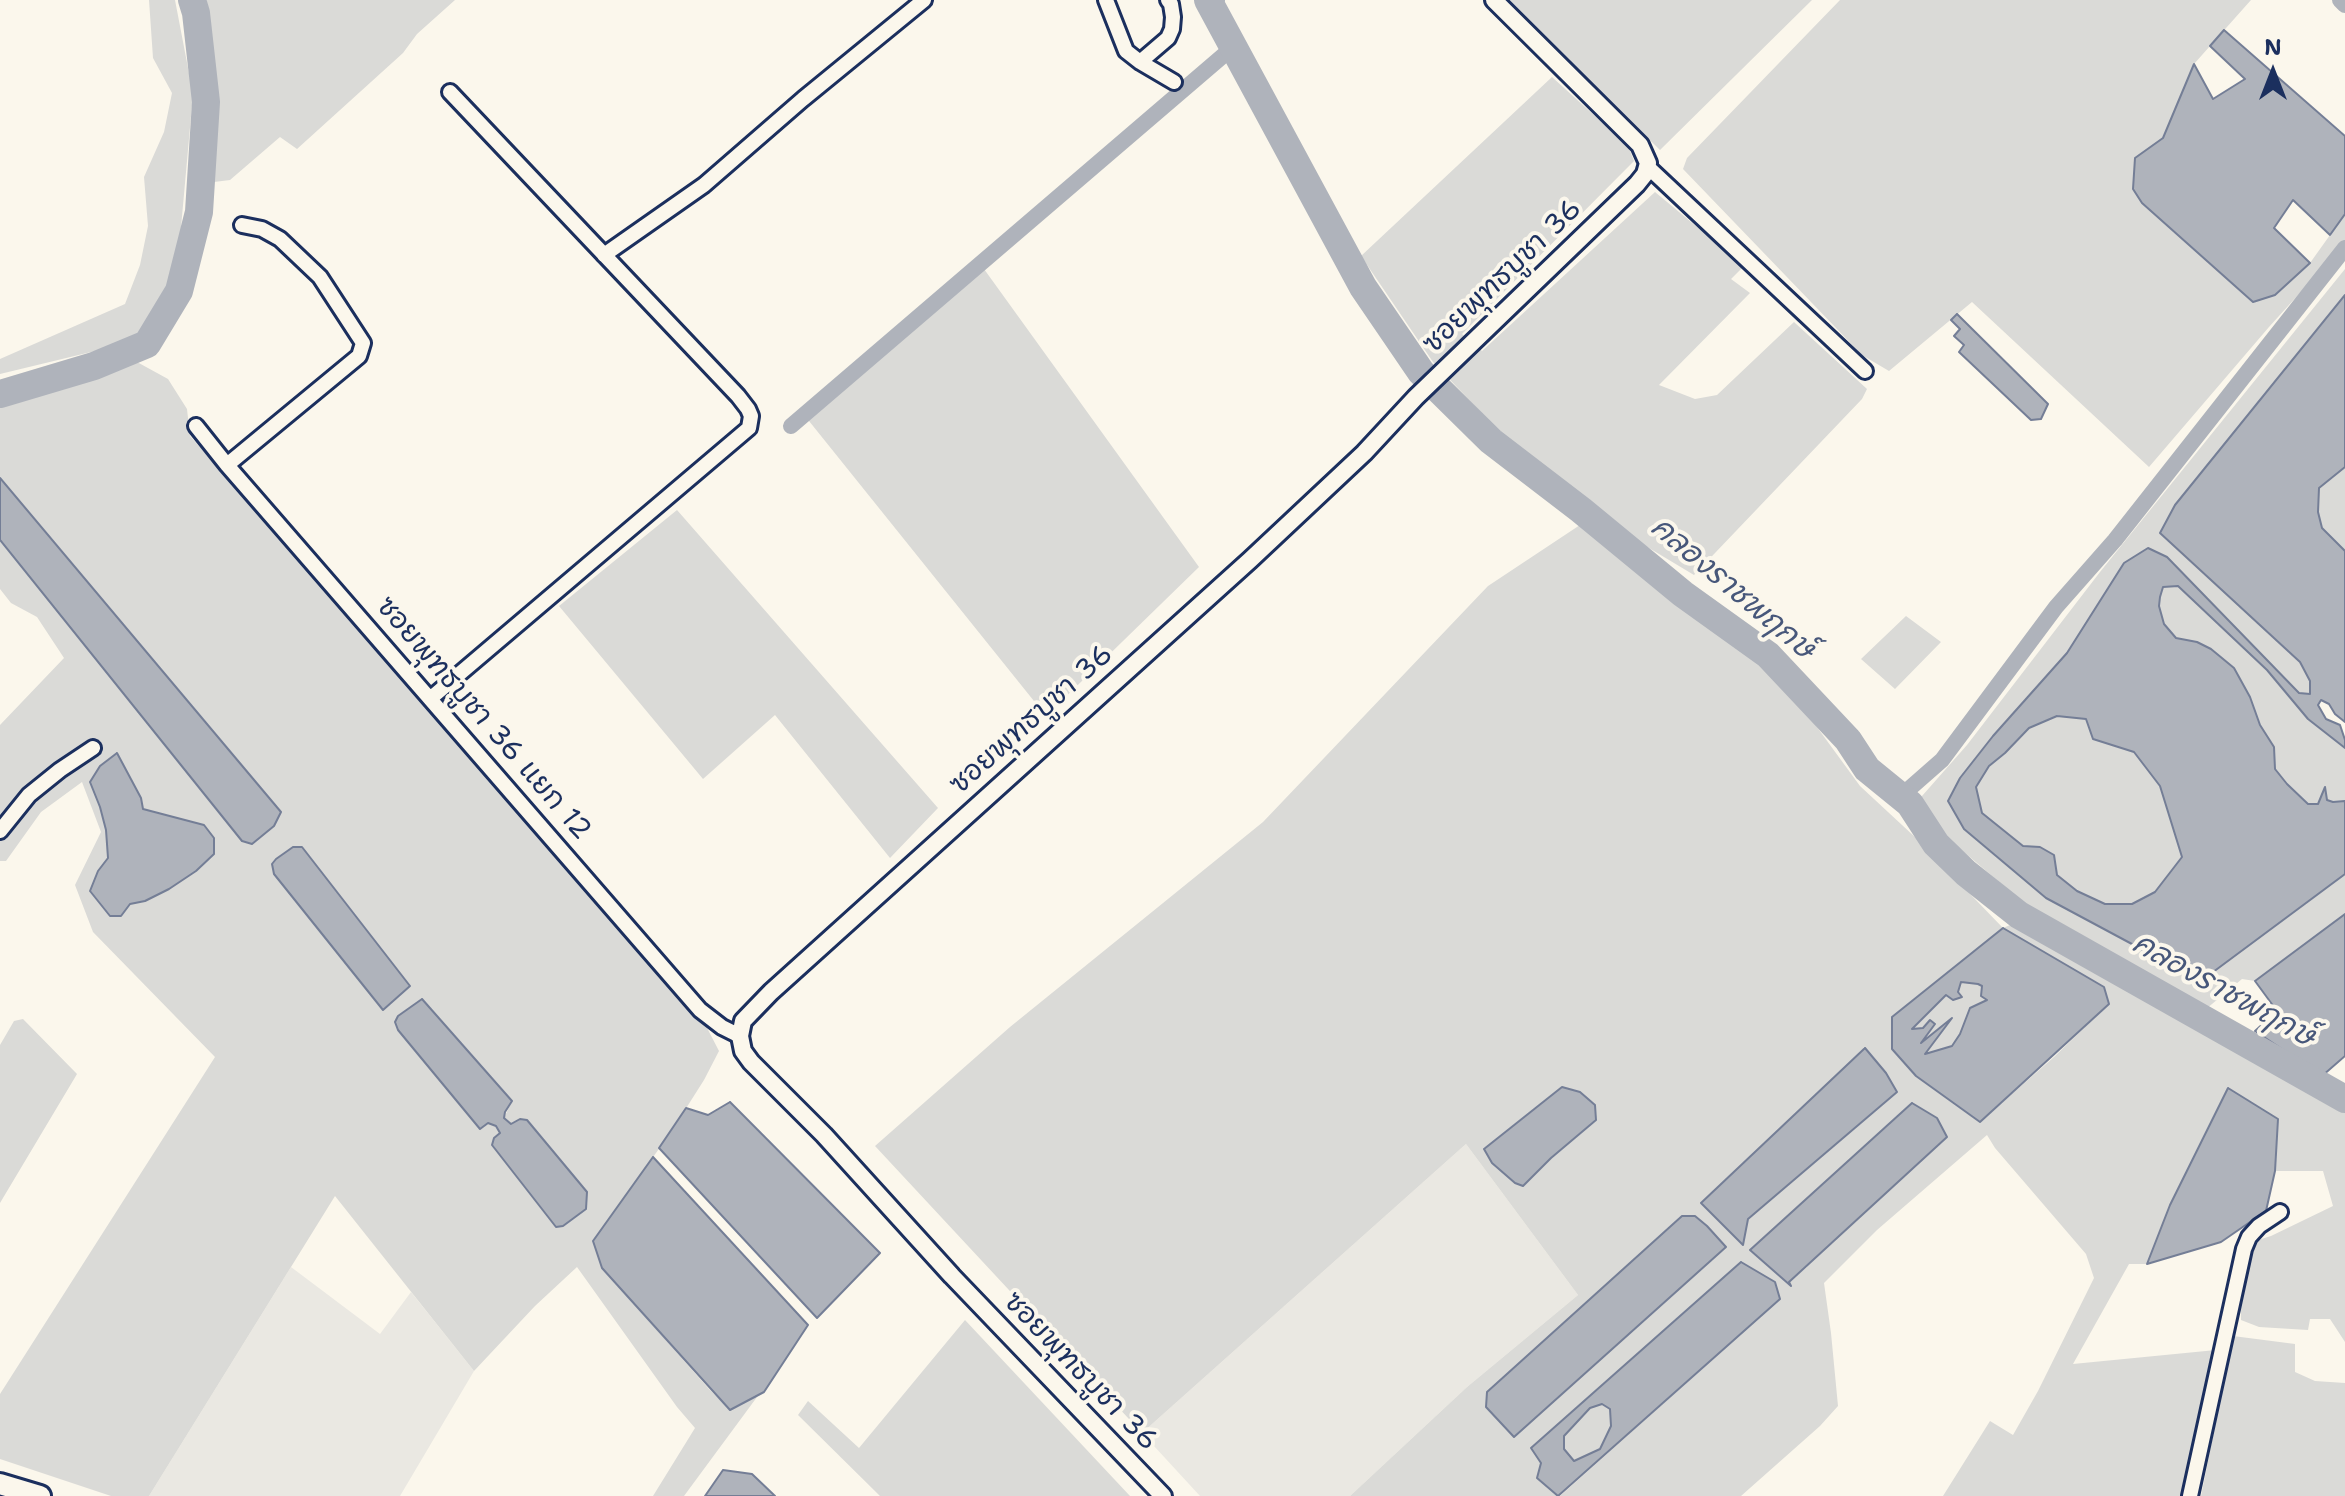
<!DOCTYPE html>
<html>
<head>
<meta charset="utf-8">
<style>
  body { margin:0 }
  #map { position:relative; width:2345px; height:1496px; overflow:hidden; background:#fbf7ec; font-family:"Shantell Sans",sans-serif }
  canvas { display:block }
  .north { position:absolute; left:2233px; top:32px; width:80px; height:80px; -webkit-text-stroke:6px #fbf7ec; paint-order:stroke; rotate:0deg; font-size:22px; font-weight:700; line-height:32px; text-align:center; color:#1b2f5e }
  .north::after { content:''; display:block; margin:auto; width:28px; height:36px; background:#1b2f5e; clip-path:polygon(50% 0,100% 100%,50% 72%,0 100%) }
</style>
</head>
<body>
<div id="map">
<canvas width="2345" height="1496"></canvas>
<div class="north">N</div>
</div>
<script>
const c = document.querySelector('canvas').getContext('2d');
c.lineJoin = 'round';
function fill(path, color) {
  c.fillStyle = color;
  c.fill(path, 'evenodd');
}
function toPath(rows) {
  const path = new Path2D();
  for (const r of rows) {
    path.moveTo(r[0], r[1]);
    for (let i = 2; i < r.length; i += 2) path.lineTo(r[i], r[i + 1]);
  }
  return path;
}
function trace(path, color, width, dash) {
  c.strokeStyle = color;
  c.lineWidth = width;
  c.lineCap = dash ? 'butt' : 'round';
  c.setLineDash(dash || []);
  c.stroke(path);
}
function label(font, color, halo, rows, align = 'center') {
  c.font = font + ' "Shantell Sans","Playpen Sans Thai",sans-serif';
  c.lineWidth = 8;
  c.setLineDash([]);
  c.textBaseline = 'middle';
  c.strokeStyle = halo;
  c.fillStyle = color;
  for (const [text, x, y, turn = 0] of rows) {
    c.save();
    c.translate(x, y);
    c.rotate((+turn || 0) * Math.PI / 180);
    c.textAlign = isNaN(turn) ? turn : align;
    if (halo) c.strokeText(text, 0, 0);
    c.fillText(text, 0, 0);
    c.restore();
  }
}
const built = toPath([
  [1466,1144,1578,1295,1467,1387,1350,1496,1200,1496,1142,1433],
  [291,1267,380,1334,411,1292,474,1371,400,1496,149,1496]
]);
const green = toPath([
  [149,0,175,0,193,94,178,261,149,327,120,345,0,374,0,359,125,304,140,265,148,226,144,177,164,132,172,93,153,58],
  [206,0,455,0,417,34,403,53,297,149,280,137,230,180,206,183,213,157,209,10],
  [1507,0,1812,0,1660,150],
  [1840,0,2251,0,2194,64,2163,138,2135,158,2133,189,2142,203,2253,302,2275,295,2310,263,2345,214,2345,243,2269,327,2149,467,1972,302,1889,371,1862,355,1683,169,1687,158],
  [1552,77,1628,146,1634,161,1462,334,1482,351,1655,192,1744,266,1731,279,1750,293,1659,385,1695,399,1717,395,1794,322,1867,389,1862,399,1694,575,1639,542,1497,429,1433,362,1361,256],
  [984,269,1199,567,1046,716,805,416],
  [2345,269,2345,295,2175,505,2160,533,2300,662,2310,681,2310,694,2299,693,2167,557,2148,548,2124,563,2067,653,1993,736,1948,801,2046,898,2201,981,2345,874,2345,914,2255,981,2242,979,2206,1009,2176,997,2039,916,1930,823,1922,807,1922,796,1967,745,2100,572],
  [137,362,168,379,187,409,190,436,373,642,681,1003,705,1024,719,1051,704,1080,671,1132,593,1241,602,1268,709,1389,730,1410,760,1393,684,1496,653,1496,695,1428,677,1407,577,1267,535,1306,474,1371,335,1196,149,1496,111,1496,0,1459,0,1394,215,1057,93,932,75,885,101,832,82,782,41,812,6,861,0,861,0,725,64,658,37,617,11,603,0,589,0,540,242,841,252,844,274,826,281,813,0,478,0,404,61,385,87,379],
  [117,754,141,798,143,809,204,825,214,854,196,871,169,889,145,901,130,904,98,871,108,858,106,830,100,807,90,782],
  [422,999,512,1101,504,1118,510,1124,520,1119,500,1133,496,1126,488,1123],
  [2345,467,2345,551,2322,528,2318,512,2319,488],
  [677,510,938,808,890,858,775,715,703,779,559,606],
  [1580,525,1739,646,1795,697,1860,786,1916,838,2003,928,2017,922,2116,982,2219,1037,2345,1112,2345,1342,2330,1319,2310,1319,2308,1330,2259,1327,2241,1320,2241,1296,2247,1263,2255,1241,2271,1236,2333,1206,2323,1171,2275,1171,2278,1119,2228,1088,2170,1205,2147,1264,2129,1264,2073,1364,2216,1350,2184,1496,1943,1496,1990,1421,2013,1435,2038,1391,2094,1278,2086,1254,1995,1148,1987,1135,1877,1230,1824,1283,1831,1333,1838,1406,1820,1426,1741,1496,1560,1496,1780,1299,1775,1282,1531,1448,1541,1463,1537,1478,1558,1496,1350,1496,1467,1387,1578,1295,1466,1144,1142,1433,875,1146,1010,1027,1263,822,1488,586],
  [2003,928,2109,1004,2054,1057,1980,1122,1916,1076,1892,1049,1892,1017],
  [1865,1048,1896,1092,1748,1219,1743,1244,1702,1202],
  [1725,1247,1514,1437,1486,1407],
  [1751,1251,1807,1267,1788,1283],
  [2168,585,2178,586,2267,670,2308,719,2345,747,2345,801,2333,802,2326,799,2325,789,2318,804,2308,804,2287,784,2275,769,2274,747,2260,725,2250,697,2197,642,2176,638,2164,624,2159,606,2160,597,2162,587],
  [1906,616,1941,642,1895,689,1861,659],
  [2057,716,2086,719,2093,739,2134,752,2160,786,2182,857,2155,892,2132,904,2105,904,2077,891,2057,875,2040,847,2023,847,1982,813,1976,787,1989,766,2005,753,2029,728],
  [1961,982,1978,984,1982,986,1988,1000,1970,1008,1960,1034,1952,1046,1924,1055,1949,1021,1917,1047,1923,1028,1911,1031,1947,995,1962,997,1958,992],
  [23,1019,77,1074,0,1203,0,1045,14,1021],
  [965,1320,1130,1496,880,1496,798,1415,808,1401,859,1448],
  [2233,1336,2295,1344,2295,1372,2315,1381,2345,1383,2345,1496,2201,1496],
  [1602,1404,1610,1408,1611,1426,1599,1450,1574,1462,1564,1449,1564,1436,1590,1408]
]);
const water = toPath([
  [2224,30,2345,136,2345,214,2330,235,2293,200,2274,228,2310,263,2275,295,2253,302,2142,203,2133,189,2135,158,2163,138,2194,64,2213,99,2245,79,2210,46,2224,30],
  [2345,295,2345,467,2319,488,2318,512,2322,528,2345,551,2345,722,2335,714,2329,704,2321,700,2318,705,2326,719,2340,725,2345,740,2345,748,2308,719,2267,670,2178,586,2163,587,2160,597,2159,606,2164,624,2176,638,2197,642,2211,649,2234,668,2250,697,2260,725,2274,747,2275,769,2287,784,2308,804,2318,804,2325,787,2327,800,2333,802,2345,801,2345,874,2201,981,2046,898,1964,829,1948,801,1960,778,1993,736,2067,653,2124,563,2148,548,2167,557,2299,693,2310,694,2310,681,2300,662,2160,533,2175,505,2345,295],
  [2057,716,2086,719,2093,739,2134,752,2160,786,2182,857,2155,892,2132,904,2105,904,2077,891,2057,875,2054,855,2040,847,2023,846,1982,813,1976,787,1989,766,2005,753,2029,728,2057,716],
  [1957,314,2048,404,2041,419,2031,420,1959,352,1964,345,1954,336,1960,329,1951,320,1957,314],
  [0,478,281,812,274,826,252,844,242,841,0,540,0,478],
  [117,753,141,798,143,809,204,825,214,838,214,854,196,871,169,889,145,901,130,904,121,916,110,916,90,891,98,871,108,858,106,830,100,807,90,782,100,766,117,753],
  [293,847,302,847,410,986,383,1010,274,874,272,864,276,859,293,847],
  [2345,914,2345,1056,2322,1076,2255,1031,2277,1011,2255,981,2345,914],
  [2003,928,2104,987,2109,1004,1980,1122,1916,1076,1892,1049,1892,1017,2003,928],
  [1961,982,1978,984,1982,986,1981,996,1987,1000,1970,1008,1960,1034,1952,1046,1925,1054,1952,1018,1921,1043,1935,1024,1930,1020,1923,1028,1912,1029,1946,995,1953,1000,1962,997,1958,992,1961,982],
  [422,999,512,1101,505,1112,504,1118,511,1124,520,1119,527,1120,587,1192,586,1209,563,1226,556,1227,492,1145,494,1138,500,1133,496,1126,488,1123,480,1129,398,1030,395,1022,398,1016,422,999],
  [1865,1048,1886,1073,1897,1092,1748,1219,1743,1245,1701,1203,1865,1048],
  [1562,1087,1580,1092,1595,1105,1596,1120,1551,1158,1523,1186,1515,1183,1492,1163,1484,1149,1562,1087],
  [2228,1088,2278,1119,2275,1171,2266,1211,2221,1242,2147,1264,2170,1205,2228,1088],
  [730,1102,880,1253,817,1318,659,1148,686,1108,708,1115,730,1102],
  [1912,1103,1937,1118,1947,1137,1789,1282,1791,1286,1750,1250,1912,1103],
  [653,1157,808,1325,764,1392,730,1410,602,1268,593,1241,653,1157],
  [1682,1216,1695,1216,1707,1226,1726,1247,1514,1437,1486,1407,1487,1392,1682,1216],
  [1741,1262,1775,1282,1780,1299,1558,1496,1537,1478,1541,1463,1531,1448,1741,1262],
  [1602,1404,1610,1409,1611,1426,1600,1449,1574,1461,1564,1449,1564,1436,1590,1408,1602,1404],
  [723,1470,752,1474,775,1496,705,1496,723,1470]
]);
const canal = toPath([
  [2340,0,2345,5],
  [1210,5,1217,0],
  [791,426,1232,48],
  [1901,796,1942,760,2056,607,2115,540,2345,248]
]);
const river = toPath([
  [1208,0,1363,287,1421,372,1491,441,1581,510,1683,594,1768,655,1848,740,1867,769,1910,804,1936,844,1966,873,2019,915,2345,1099],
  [0,394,94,366,147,344,179,291,199,212,206,102,196,13,192,0]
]);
const minor = toPath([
  [1106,0,1126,51,1140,62,1174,82],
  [1140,62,1168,38,1172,29,1173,17,1171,4,1168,0],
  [1648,167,1865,371],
  [604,255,704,185,803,99,924,0],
  [196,426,227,465,700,1010,722,1027,740,1036],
  [227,465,359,356,363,343,320,277,280,239,262,229,242,225],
  [431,698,749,428,751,416,748,409,738,396,450,92],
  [0,831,29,795,60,770,93,748],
  [2190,1496,2244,1249,2249,1237,2259,1226,2280,1212]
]);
const tertiary = toPath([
  [1163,1496,952,1276,824,1135,751,1062,743,1051,740,1036,743,1021,771,992,1250,560,1364,453,1416,397,1637,184,1645,174,1648,163,1640,145,1494,0]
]);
const secondary = toPath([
  [0,1484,40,1496]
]);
const streetNames = [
  ["ซอยพุทธบูชา 36",1503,277,-44],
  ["ซอยพุทธบูชา 36 แยก 12",483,719,49],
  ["ซอยพุทธบูชา 36",1032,720,-42],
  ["ซอยพุทธบูชา 36",1080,1372,46]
];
const waterNames = [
  ["คลองราชพฤกษ์",1732,589,40],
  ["คลองราชพฤกษ์",2223,991,29]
];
fill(built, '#eae8e2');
fill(green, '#dadad7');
fill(water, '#afb3bb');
trace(water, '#747e96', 2);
trace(canal, '#afb3bb', 16);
trace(river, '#afb3bb', 28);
trace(minor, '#1b2f5e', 20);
trace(tertiary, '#1b2f5e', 22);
trace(secondary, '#1b2f5e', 26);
trace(minor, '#fbf7ec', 14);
trace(tertiary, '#fbf7ec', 16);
trace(secondary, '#fbf7ec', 20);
label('28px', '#1b2f5e', '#fbf7ec', streetNames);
label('italic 30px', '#47577a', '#fbf7ec', waterNames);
</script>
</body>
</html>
